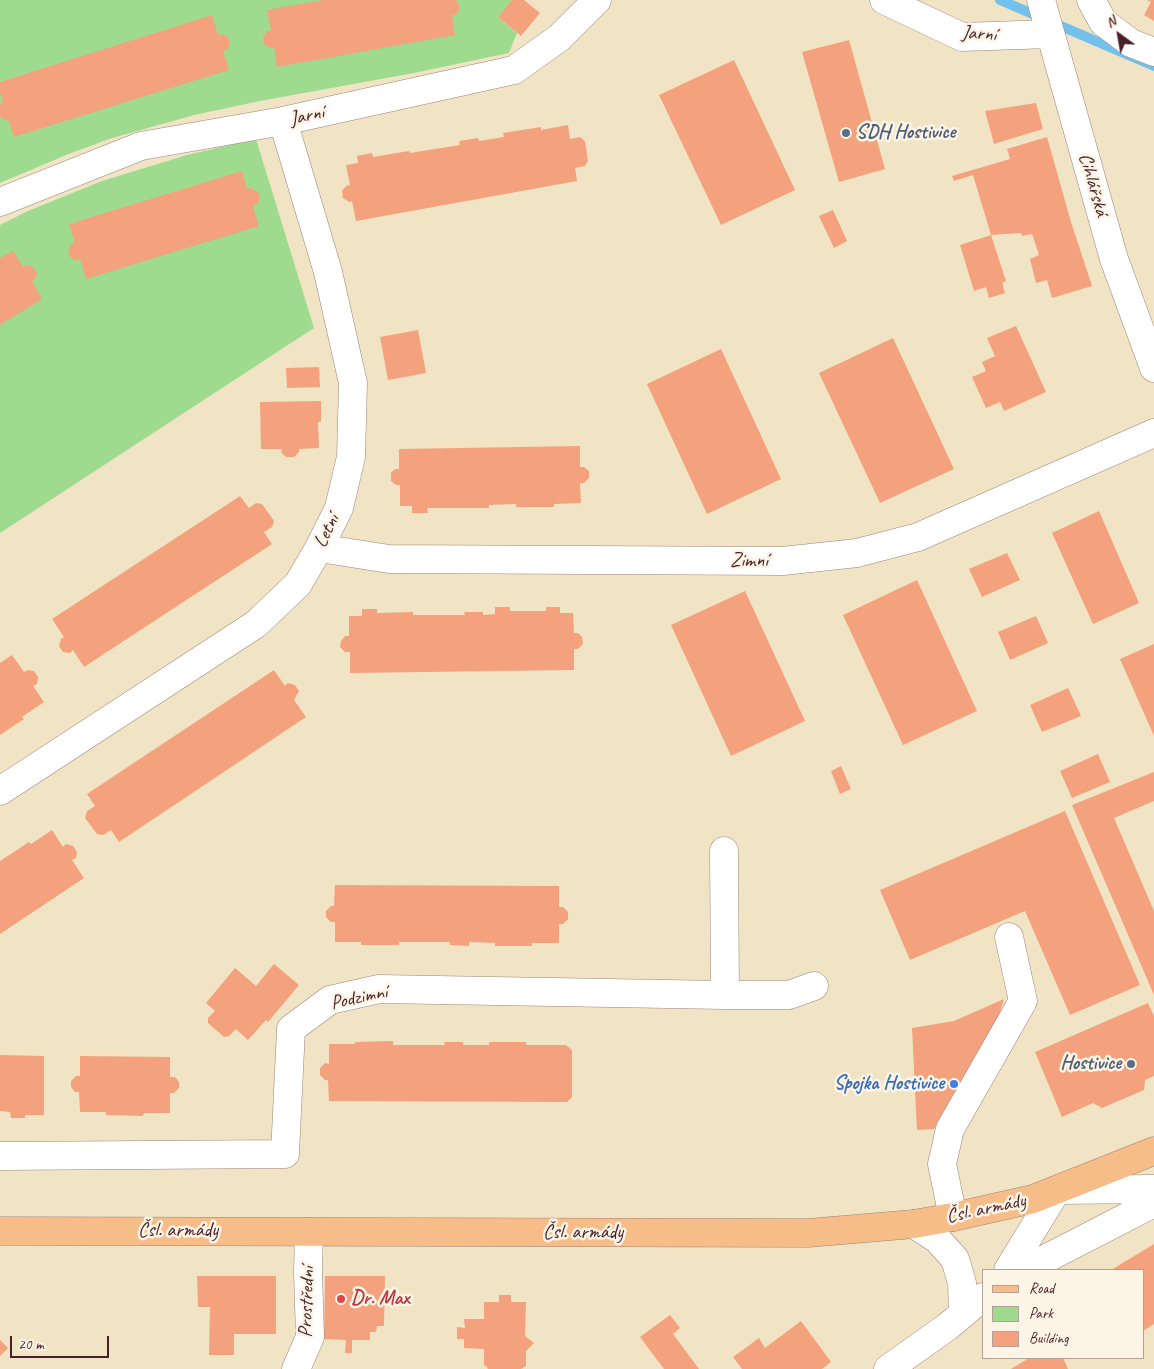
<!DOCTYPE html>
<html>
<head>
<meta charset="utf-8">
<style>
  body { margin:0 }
  #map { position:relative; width:1154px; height:1369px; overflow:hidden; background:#f0e4c5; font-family:Caveat,sans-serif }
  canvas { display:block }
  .legend { position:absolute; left:982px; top:1269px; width:162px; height:90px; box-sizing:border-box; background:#fcf5e5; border:1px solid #b59f9b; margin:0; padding:6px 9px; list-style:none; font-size:15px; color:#4a1f2b }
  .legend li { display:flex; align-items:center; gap:10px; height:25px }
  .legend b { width:25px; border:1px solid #b59f9b }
  .north { position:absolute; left:1094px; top:10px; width:50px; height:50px; -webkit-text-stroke:4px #fcf5e5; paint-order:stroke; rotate:328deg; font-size:14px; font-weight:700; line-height:20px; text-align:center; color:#4a1f2b }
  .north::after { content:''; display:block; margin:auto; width:18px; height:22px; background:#4a1f2b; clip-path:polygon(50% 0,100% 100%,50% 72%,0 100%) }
  .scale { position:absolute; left:10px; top:1336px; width:99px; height:22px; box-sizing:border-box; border:2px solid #4a1f2b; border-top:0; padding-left:6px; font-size:15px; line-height:18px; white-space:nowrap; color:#4a1f2b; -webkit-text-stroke:4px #fcf5e5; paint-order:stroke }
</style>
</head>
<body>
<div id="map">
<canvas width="1154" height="1369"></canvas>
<ul class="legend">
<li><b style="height:6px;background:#f7bd88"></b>Road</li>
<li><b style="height:14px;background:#9fdb8f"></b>Park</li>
<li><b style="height:14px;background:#f3a27d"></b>Building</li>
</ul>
<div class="north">N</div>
<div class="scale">20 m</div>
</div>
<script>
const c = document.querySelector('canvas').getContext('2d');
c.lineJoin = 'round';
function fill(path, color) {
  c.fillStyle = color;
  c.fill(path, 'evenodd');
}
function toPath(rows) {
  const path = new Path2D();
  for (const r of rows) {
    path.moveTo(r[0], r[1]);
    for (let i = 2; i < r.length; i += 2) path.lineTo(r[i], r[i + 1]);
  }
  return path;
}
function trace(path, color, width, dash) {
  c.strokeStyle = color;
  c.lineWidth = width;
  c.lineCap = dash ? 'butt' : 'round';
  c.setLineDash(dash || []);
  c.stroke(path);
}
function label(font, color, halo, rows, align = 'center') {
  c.font = font + ' Caveat,sans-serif';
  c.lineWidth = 5;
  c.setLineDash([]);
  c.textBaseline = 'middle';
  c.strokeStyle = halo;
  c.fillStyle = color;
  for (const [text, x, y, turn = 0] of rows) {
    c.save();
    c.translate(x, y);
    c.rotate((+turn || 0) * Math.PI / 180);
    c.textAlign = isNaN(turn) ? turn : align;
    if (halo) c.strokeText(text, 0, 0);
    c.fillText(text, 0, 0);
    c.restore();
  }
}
const green = toPath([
  [0,0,512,0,498,17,517,33,509,53,414,73,260,101,194,115,109,139,66,155,0,183],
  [256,139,314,328,0,533,0,225,28,211,102,181,187,155]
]);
const stream = toPath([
  [1000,0,1154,66]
]);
const building = toPath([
  [323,0,456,0,458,2,460,9,456,15,452,15,455,35,277,67,274,47,270,48,264,44,263,37,267,31,271,31,267,10],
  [512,0,524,0,540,13,521,36,498,17],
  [1147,0,1154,0,1154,21,1144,15,1151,2],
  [212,15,218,35,222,34,228,37,230,43,227,50,223,51,229,70,14,137,8,119,5,120,0,117,0,104,3,103,0,92,0,82],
  [849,40,885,169,839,182,802,52],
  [734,60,795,190,721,225,659,95],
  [1036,103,1043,129,994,144,985,111],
  [568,125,570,139,580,137,585,141,588,161,585,166,575,168,577,181,356,221,352,201,349,202,343,198,342,191,346,186,350,185,346,165,358,163,357,156,372,153,373,157,409,151,410,153,460,145,459,141,478,138,479,141,504,137,503,133,541,127,541,130],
  [1047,137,1071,222,1092,286,1052,298,1047,280,1036,283,1030,259,1039,255,1032,234,1022,236,1021,233,991,235,973,175,954,181,952,176,1010,159,1007,149],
  [242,171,247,189,251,188,258,192,260,199,256,205,253,206,259,226,86,279,80,259,77,261,70,257,68,251,71,244,75,243,69,224],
  [833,210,847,241,834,248,819,216],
  [991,235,1006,281,1002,283,1005,293,989,298,986,287,974,291,960,245],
  [13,251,23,267,26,265,33,267,37,273,35,279,32,281,42,299,0,325,0,258],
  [1016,326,1046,392,1004,411,1000,402,986,408,972,377,986,371,982,362,995,356,987,338],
  [418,330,426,373,388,380,380,337],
  [893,338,954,469,880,503,819,373],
  [721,349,781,479,707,514,647,384],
  [319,367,320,387,287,388,286,368],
  [321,401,321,422,318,422,319,448,299,449,299,452,294,457,286,457,281,452,282,449,261,449,260,402],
  [580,446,580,467,584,467,589,471,589,478,584,483,580,483,581,503,554,504,554,507,516,507,516,504,489,505,489,508,427,508,428,513,412,513,412,506,400,506,400,485,396,485,391,481,391,473,395,469,399,469,399,449],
  [240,496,249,508,256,503,262,504,274,521,272,527,264,532,272,544,84,667,73,650,70,653,63,652,59,646,61,639,64,637,52,619],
  [1099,511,1139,603,1093,624,1052,533],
  [1007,553,1020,580,982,597,969,569],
  [917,580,977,711,903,745,843,615],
  [745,591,805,721,731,756,671,625],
  [495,607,510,607,510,611,546,611,546,607,560,607,560,613,573,613,574,633,578,633,582,637,583,644,578,649,574,649,574,670,350,673,350,652,345,652,340,647,341,641,345,636,349,636,349,616,362,616,362,609,377,609,377,613,413,612,413,615,465,615,464,612,483,612,483,615,495,614],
  [1036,616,1048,643,1010,660,998,632],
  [1154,644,1154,736,1120,659],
  [12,655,24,672,28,670,34,671,38,677,37,684,33,686,44,702,22,717,24,719,0,735,0,663],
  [274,670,285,686,288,683,295,685,299,691,294,700,306,717,119,842,111,830,103,835,97,834,85,818,87,811,95,806,87,794],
  [1068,688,1081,716,1042,732,1030,705],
  [1098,754,1110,782,1072,798,1060,771],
  [841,766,851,789,840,794,831,771],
  [1154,772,1154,801,1114,818,1154,911,1154,995,1072,805],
  [1065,811,1140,985,1070,1015,1025,911,910,960,880,890],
  [52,830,63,847,66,844,73,846,77,852,76,858,72,860,84,878,0,934,0,861,29,842,31,844],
  [335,885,559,886,559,907,563,907,568,912,568,919,563,924,559,924,559,943,532,943,532,946,495,946,495,943,469,942,469,946,450,945,450,942,399,942,399,945,361,945,361,942,335,942,335,922,331,922,326,917,326,911,331,906,334,906],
  [274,964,299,985,268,1022,266,1020,248,1040,236,1029,229,1036,224,1037,208,1023,208,1018,215,1011,206,1003,235,968,256,986],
  [1004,999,997,1022,982,1050,934,1129,917,1130,912,1028,954,1021],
  [1148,1003,1154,1016,1154,1076,1145,1080,1144,1090,1102,1108,1093,1103,1062,1117,1035,1052],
  [393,1041,393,1045,445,1045,444,1042,463,1042,463,1045,489,1045,489,1042,526,1042,526,1045,566,1045,572,1050,572,1097,567,1102,329,1101,328,1080,325,1080,320,1075,320,1068,325,1063,329,1064,329,1044,355,1044,355,1042],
  [0,1055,44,1056,44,1115,25,1115,25,1118,11,1118,10,1112,0,1111],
  [80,1056,170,1057,170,1077,175,1077,179,1082,179,1088,174,1093,170,1093,170,1113,144,1113,143,1116,106,1115,106,1112,80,1112,79,1092,75,1092,71,1087,71,1081,76,1076,80,1076],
  [1154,1244,1154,1324,1143,1331,1143,1270,1111,1270],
  [197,1276,276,1276,276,1334,234,1334,234,1355,209,1355,210,1307,198,1307],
  [325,1276,385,1276,384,1326,377,1326,376,1332,370,1332,370,1340,352,1340,352,1353,345,1353,346,1340,324,1339],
  [499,1295,511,1295,511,1302,526,1302,525,1336,534,1343,526,1351,526,1366,521,1369,488,1369,486,1366,484,1366,484,1349,464,1348,464,1339,457,1339,457,1327,465,1328,464,1319,484,1319,484,1302,499,1302],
  [670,1315,680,1328,673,1334,699,1369,664,1369,640,1337],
  [801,1321,831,1362,822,1369,742,1369,733,1357,759,1338,765,1348],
  [0,1340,8,1348,0,1356],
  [1029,1358,1063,1358,1068,1369,1011,1369]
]);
const minor = toPath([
  [884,0,962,37,1050,34],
  [1041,0,1114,259,1154,368],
  [1091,0,1103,22,1131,43,1154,52],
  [0,202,141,146,283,121,514,70,559,38,597,0],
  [319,548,389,559,783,561,857,553,918,537,1154,433],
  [0,791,256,624,298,584,319,548,339,508,351,457,353,383,328,272,283,121],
  [725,995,789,995,814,986],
  [0,1156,285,1154,291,1029,330,1000,379,989,725,995,724,851],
  [953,1217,942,1164,950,1129,1023,1001,1009,937],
  [914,1224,937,1239,955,1259,962,1283,963,1313],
  [1008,1270,1057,1190,1154,1189],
  [1024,1270,1154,1203],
  [296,1369,310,1337,308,1272,309,1232],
  [888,1369,947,1327,983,1297]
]);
const major = toPath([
  [0,1231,808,1233,914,1224,953,1217,1033,1199,1154,1151]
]);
const markers = [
  [846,133,5,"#5c6f8a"],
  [1131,1064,5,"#5c6f8a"],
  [954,1084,5,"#3f7fe0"],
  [341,1299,5,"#e0444e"]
];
const streetNames = [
  ["Jarní",979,34,4],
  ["Jarní",307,116,-12],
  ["Cihlářská",1093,185,74],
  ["Letní",327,531,-64],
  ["Zimní",749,561],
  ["Podzimní",359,998,-12],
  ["Čsl. armády",986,1209,-12],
  ["Čsl. armády",178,1231],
  ["Čsl. armády",583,1233],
  ["Prostřední",307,1302,-88]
];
const serviceNames = [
  ["SDH Hostivice",856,133],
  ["Hostivice",1121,1064,"right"]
];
const shopNames = [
  ["Spojka Hostivice",944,1084]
];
const healthNames = [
  ["Dr. Max",351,1299]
];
fill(green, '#9fdb8f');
trace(stream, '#73c0ed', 10);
fill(building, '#f3a27d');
trace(minor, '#9d8278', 29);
trace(major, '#9d8278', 29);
trace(minor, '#fff', 28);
trace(major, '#f7bd88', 28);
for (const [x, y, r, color] of markers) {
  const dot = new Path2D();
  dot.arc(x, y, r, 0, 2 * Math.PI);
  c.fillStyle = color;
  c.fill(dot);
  trace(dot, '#fcf5e5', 2);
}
label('20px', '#4a1f2b', '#fcf5e5', streetNames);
label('bold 20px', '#4e5e75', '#fcf5e5', serviceNames, 'left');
label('bold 20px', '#366cbe', '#fcf5e5', shopNames, 'right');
label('bold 20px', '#be3a42', '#fcf5e5', healthNames, 'left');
</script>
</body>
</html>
